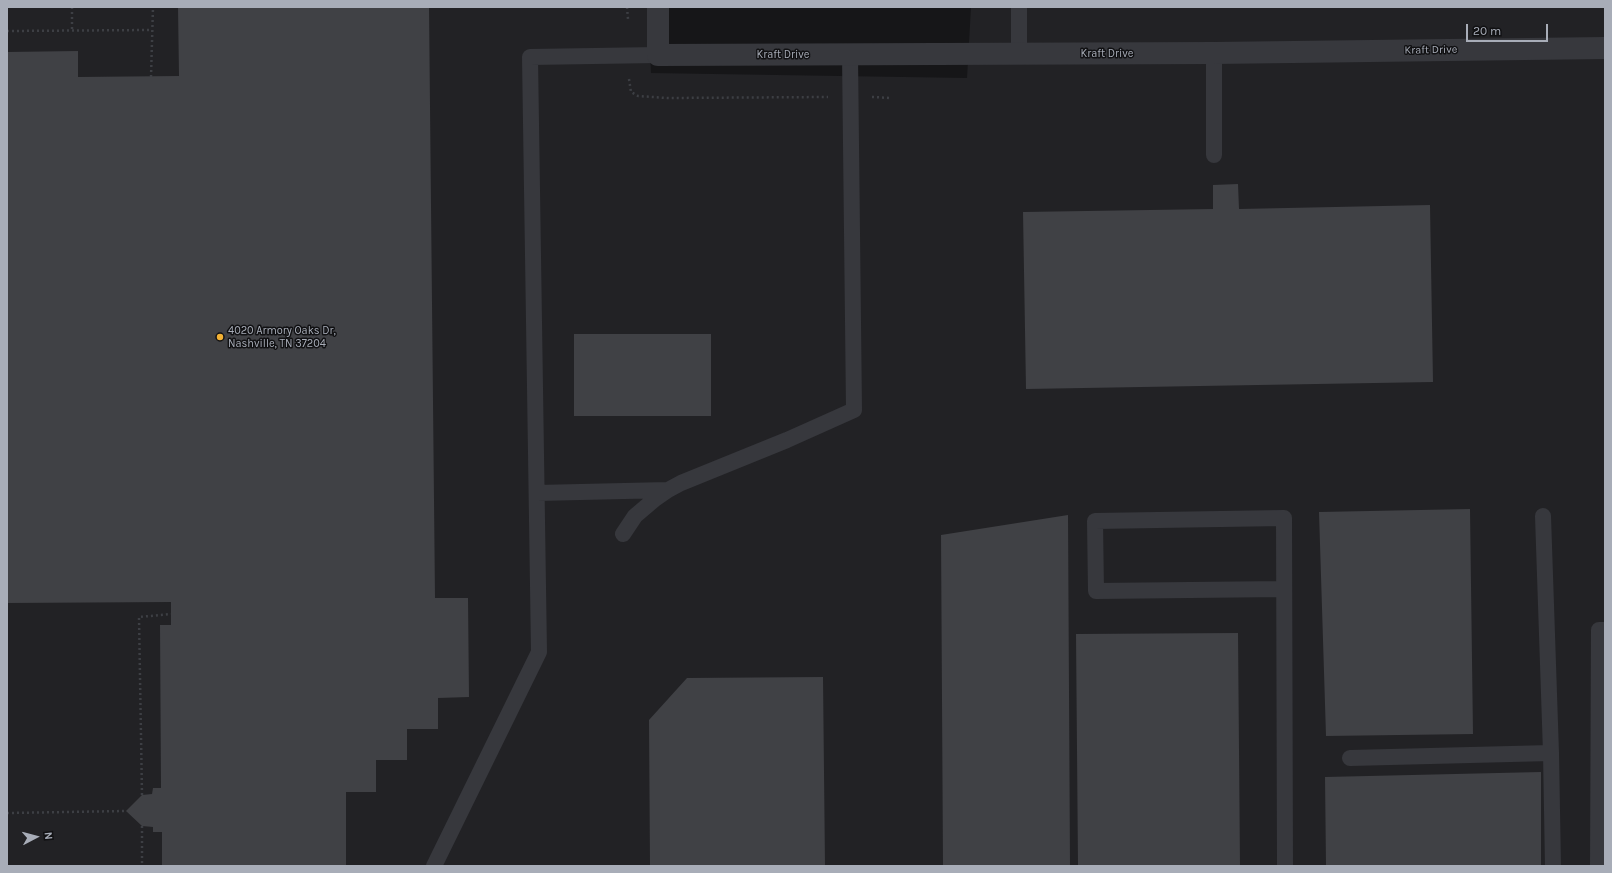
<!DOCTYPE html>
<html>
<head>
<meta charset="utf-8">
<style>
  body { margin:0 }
  #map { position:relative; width:1612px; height:873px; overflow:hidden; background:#161618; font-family:Karla,sans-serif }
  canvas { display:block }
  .frame { position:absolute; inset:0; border:8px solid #a8adb8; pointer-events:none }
  .north { position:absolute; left:16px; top:817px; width:40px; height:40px; -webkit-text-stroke:3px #111113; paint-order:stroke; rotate:84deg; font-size:11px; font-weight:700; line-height:16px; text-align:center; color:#a8adb8 }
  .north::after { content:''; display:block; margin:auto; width:14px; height:18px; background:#a8adb8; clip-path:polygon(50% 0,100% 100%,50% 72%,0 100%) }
  .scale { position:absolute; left:1466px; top:24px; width:82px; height:18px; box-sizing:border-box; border:2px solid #a8adb8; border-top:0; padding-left:5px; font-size:12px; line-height:14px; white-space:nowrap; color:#a8adb8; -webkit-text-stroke:3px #111113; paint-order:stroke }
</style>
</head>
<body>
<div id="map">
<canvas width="1612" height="873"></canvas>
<div class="frame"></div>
<div class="north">N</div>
<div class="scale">20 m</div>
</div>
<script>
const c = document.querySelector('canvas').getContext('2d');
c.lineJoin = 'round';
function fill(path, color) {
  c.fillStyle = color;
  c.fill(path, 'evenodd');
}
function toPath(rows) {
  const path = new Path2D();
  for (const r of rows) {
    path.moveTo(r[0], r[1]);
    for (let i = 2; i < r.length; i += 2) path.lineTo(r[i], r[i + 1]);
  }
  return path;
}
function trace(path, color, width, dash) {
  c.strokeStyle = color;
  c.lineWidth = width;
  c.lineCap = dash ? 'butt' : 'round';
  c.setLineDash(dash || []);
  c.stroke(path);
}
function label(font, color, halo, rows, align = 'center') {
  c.font = font + ' Karla,sans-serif';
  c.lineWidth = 3;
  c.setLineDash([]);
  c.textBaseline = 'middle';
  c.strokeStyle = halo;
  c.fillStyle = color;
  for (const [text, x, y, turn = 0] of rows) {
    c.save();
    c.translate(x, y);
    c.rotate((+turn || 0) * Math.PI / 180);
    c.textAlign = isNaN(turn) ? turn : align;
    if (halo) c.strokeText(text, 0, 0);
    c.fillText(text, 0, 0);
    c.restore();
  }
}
const built = toPath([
  [7,7,648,7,651,73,967,78,971,7,1605,7,1605,866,7,866]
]);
const building = toPath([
  [178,7,429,7,435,598,468,598,469,697,438,698,438,729,407,729,407,760,376,760,376,792,346,792,346,866,162,866,162,832,153,832,153,827,142,826,126,811,142,795,152,794,153,788,161,788,160,625,171,625,171,602,7,603,7,52,78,51,78,77,179,76],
  [1238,184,1239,209,1430,205,1433,382,1026,389,1023,212,1213,209,1213,185],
  [574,334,711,334,711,416,574,416],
  [1470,509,1473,734,1326,736,1319,512],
  [1068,515,1070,866,943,866,941,535],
  [1238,633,1240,866,1078,866,1076,634],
  [823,677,825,866,650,866,649,720,687,678],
  [1541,772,1541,866,1326,866,1325,777]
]);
const path = toPath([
  [72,7,72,31],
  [627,7,628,19],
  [7,31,152,30],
  [151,77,153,7],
  [629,79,631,92,638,96,667,98,828,97],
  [872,97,891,98],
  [142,795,139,617,171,614],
  [7,813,126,811],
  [142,826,142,866]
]);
const service = toPath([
  [1019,54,1019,7],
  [1214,155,1214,53],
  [537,493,668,490],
  [1543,516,1551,753,1553,866],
  [623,534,635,516,655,499,668,490,681,483,787,440,854,410,850,55],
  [1284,589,1096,591,1095,521,1284,518,1285,866],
  [1350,758,1551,753],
  [434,866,539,652,530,57,658,55],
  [1598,866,1599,630,1605,630]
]);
const minor = toPath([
  [658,7,658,55,1214,53,1605,48]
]);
const markers = [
  [220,337,4,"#f2b134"]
];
const streetNames = [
  ["Kraft Drive",1431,50,-1],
  ["Kraft Drive",1107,54],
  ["Kraft Drive",783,55]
];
const poiNames = [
  ["4020 Armory Oaks Dr,",228,331],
  ["Nashville, TN 37204",228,344]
];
fill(built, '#222225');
fill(building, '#404145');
trace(path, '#3d3f44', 2.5, [2, 3]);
trace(service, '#37383d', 16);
trace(minor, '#37383d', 22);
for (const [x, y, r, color] of markers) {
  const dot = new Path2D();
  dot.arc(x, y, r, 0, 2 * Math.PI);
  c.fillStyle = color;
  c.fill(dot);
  trace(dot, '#111113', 1.5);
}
label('11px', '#a8adb8', '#111113', streetNames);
label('11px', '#a8adb8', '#111113', poiNames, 'left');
</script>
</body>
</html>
